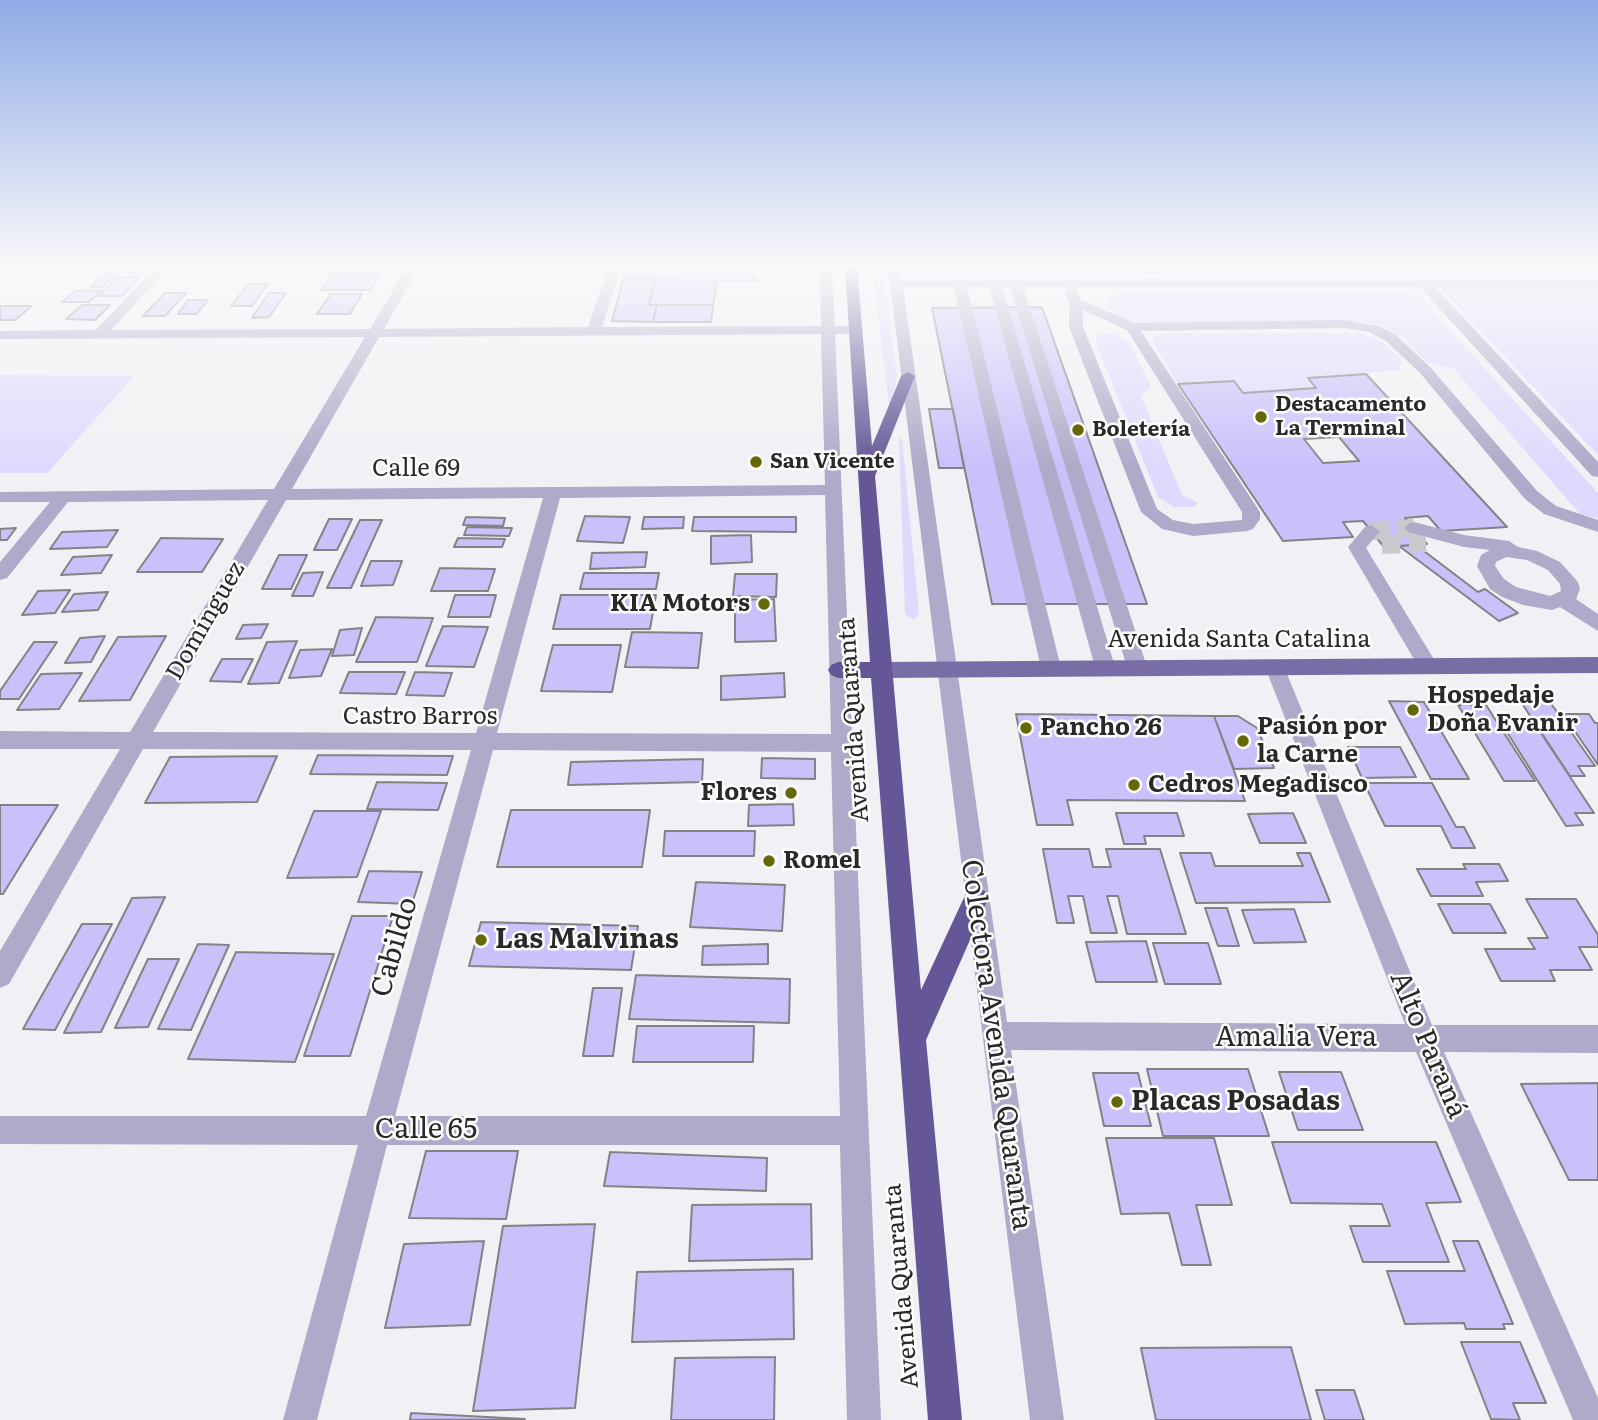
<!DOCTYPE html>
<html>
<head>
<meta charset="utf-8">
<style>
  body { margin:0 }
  canvas { display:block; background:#f1f0f4 }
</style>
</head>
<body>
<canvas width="1598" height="1420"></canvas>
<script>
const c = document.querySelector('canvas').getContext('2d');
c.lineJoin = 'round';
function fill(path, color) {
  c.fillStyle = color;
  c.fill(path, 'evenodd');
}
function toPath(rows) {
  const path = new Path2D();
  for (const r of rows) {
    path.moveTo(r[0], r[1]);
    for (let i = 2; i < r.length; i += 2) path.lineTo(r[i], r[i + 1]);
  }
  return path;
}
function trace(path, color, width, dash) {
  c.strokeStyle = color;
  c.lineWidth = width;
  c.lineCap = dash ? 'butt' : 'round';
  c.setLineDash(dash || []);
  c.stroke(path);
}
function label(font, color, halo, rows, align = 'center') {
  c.font = font + ' Literata,serif';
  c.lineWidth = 5;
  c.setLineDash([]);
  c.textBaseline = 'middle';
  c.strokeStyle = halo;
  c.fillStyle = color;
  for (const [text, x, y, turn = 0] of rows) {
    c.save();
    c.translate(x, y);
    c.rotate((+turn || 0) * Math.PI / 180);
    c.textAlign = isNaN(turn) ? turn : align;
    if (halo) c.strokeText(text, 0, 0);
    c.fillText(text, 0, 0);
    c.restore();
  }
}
const green = toPath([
  [872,267,882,267,897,376,890,413],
  [1439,287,1598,287,1598,455],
  [1136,291,1402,291,1421,298,1598,493,1598,519,1580,514,1453,368,1427,363,1404,338,1378,325,1357,321,1139,323,1120,318,1108,309,1107,299,1118,292],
  [1167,333,1361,333,1383,342,1401,359,1400,370,1308,378,1316,388,1243,393,1234,381,1178,384,1152,341,1156,335],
  [1103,334,1114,334,1129,342,1151,387,1141,396,1182,495,1198,503,1193,507,1174,507,1158,497,1096,343,1097,337],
  [0,375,134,376,47,473,0,473],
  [899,438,902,439,919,613,914,620,905,614]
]);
const building = toPath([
  [123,267,149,268,144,273,118,272,123,267],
  [347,267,381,267,378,271,345,270,347,267],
  [743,267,759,281,623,280,627,268,743,267],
  [1350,267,1598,267,1598,269,1353,271,1350,267],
  [332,274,381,274,371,290,321,290,332,274],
  [103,275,114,275,102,287,91,287,103,275],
  [117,277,140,277,122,296,98,296,117,277],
  [623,280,655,280,649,305,657,305,653,322,612,321,623,280],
  [655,280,717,281,713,305,649,305,655,280],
  [249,284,268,284,252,306,231,306,249,284],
  [75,291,101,291,89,302,62,302,75,291],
  [165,293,186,293,165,316,143,316,165,293],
  [269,293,286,293,269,317,252,318,269,293],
  [331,294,362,294,350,314,317,314,331,294],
  [188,300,208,300,197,314,178,314,188,300],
  [82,305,110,305,95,320,66,319,82,305],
  [657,305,713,305,711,322,653,322,657,305],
  [0,306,32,306,15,320,0,320,0,306],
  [1042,307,1147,604,992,604,932,308,1042,307],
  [1366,374,1507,527,1441,531,1428,516,1405,518,1427,544,1384,547,1363,521,1343,522,1353,537,1283,541,1178,384,1234,381,1243,393,1316,388,1308,378,1366,374],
  [1339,437,1359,461,1323,463,1304,439,1339,437],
  [929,409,953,409,964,468,939,468,929,409],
  [585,516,630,517,623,543,577,541,585,516],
  [466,517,505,518,503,526,463,525,466,517],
  [644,517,684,517,683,528,642,529,644,517],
  [694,517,796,517,796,532,692,531,694,517],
  [329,519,352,519,337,550,314,550,329,519],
  [360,520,382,520,351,588,327,588,360,520],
  [467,527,512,528,509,536,464,535,467,527],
  [16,528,7,540,0,540,0,529,16,528],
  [118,530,107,547,50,549,62,532,118,530],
  [751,535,752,562,711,564,711,536,751,535],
  [161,538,223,539,202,572,137,572,161,538],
  [458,538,505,539,502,547,454,547,458,538],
  [1416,545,1478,592,1485,589,1518,613,1499,621,1399,546,1416,545],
  [647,552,645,567,590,569,592,553,647,552],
  [112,555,101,573,61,575,73,557,112,555],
  [279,555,307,555,291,589,262,589,279,555],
  [371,561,402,561,393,585,361,586,371,561],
  [440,568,495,569,488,591,431,591,440,568],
  [323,572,313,596,292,596,303,573,323,572],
  [584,573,659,573,656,589,580,589,584,573],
  [735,574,777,574,776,597,733,596,735,574],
  [70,590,55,613,22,615,38,591,70,590],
  [108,592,98,610,62,612,74,594,108,592],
  [455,595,496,595,490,617,448,617,455,595],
  [561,595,656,595,650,629,553,629,561,595],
  [774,599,776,641,735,642,735,600,774,599],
  [376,617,433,618,417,662,356,662,376,617],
  [268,624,261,638,236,639,243,625,268,624],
  [443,626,488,627,474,667,426,666,443,626],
  [362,628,354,655,332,656,340,630,362,628],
  [632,632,702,633,698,668,625,667,632,632],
  [105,636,91,662,65,663,80,638,105,636],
  [166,636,130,700,79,701,118,637,166,636],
  [297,641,279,683,248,684,267,642,297,641],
  [34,642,57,642,19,699,0,699,0,691,34,642],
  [553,645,621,645,612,692,541,691,553,645],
  [332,649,321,676,289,678,300,650,332,649],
  [222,659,253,659,241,682,210,681,222,659],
  [349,672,405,672,396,694,340,693,349,672],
  [415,672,452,673,444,696,406,695,415,672],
  [82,673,59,709,17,710,41,674,82,673],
  [784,673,785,697,721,700,721,676,784,673],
  [1389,701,1424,702,1469,779,1431,779,1389,701],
  [1521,702,1550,702,1595,766,1578,766,1585,776,1570,776,1521,702],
  [1458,705,1486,705,1535,781,1504,781,1458,705],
  [1016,714,1214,716,1245,801,1067,800,1073,825,1037,825,1016,714],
  [1563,714,1589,714,1595,723,1598,723,1598,765,1563,714],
  [1214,716,1238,716,1257,728,1274,768,1234,769,1214,716],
  [1500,721,1533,721,1594,813,1575,813,1583,825,1566,826,1500,721],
  [1348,747,1400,747,1416,777,1362,778,1348,747],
  [318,755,453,756,447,775,310,774,318,755],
  [277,756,257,802,145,803,170,757,277,756],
  [762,758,815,759,815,779,761,778,762,758],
  [703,759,702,782,568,785,571,762,703,759],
  [377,782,447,783,438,810,367,809,377,782],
  [1364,783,1432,783,1456,827,1464,827,1475,848,1452,848,1441,826,1385,826,1364,783],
  [793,804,794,825,748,826,749,805,793,804],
  [0,805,58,805,3,894,0,894,0,805],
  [511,810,650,810,642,867,497,867,511,810],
  [314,811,381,811,357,877,287,878,314,811],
  [1116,813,1177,813,1184,836,1144,836,1146,844,1124,844,1116,813],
  [1293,813,1306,843,1260,843,1248,814,1293,813],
  [665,831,755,831,754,856,663,856,665,831],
  [1043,849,1089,849,1093,867,1111,867,1106,849,1160,849,1186,934,1127,934,1118,896,1107,896,1117,933,1091,933,1083,896,1068,896,1074,923,1057,923,1043,849],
  [1180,853,1211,853,1215,866,1303,866,1297,853,1310,853,1330,902,1196,903,1180,853],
  [1463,864,1499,864,1508,881,1476,882,1483,896,1431,896,1417,869,1466,869,1463,864],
  [369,871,422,872,412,904,358,902,369,871],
  [696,882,785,885,782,931,690,927,696,882],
  [165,897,101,1032,64,1033,132,898,165,897],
  [1526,899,1576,899,1598,935,1598,947,1579,947,1592,970,1550,970,1555,981,1501,981,1485,949,1535,949,1528,938,1548,938,1526,899],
  [1438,904,1490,904,1506,933,1453,933,1438,904],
  [1205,908,1227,908,1239,946,1218,946,1205,908],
  [1294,909,1306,942,1254,943,1242,910,1294,909],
  [352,916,393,916,350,1056,304,1056,352,916],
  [481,922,638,926,631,970,469,966,481,922],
  [82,924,112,924,55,1030,23,1029,82,924],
  [1146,941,1157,982,1096,982,1086,942,1146,941],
  [1153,943,1208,943,1221,984,1165,984,1153,943],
  [198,944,229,945,191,1030,158,1029,198,944],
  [768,944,768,964,702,965,703,946,768,944],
  [236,952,334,954,295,1062,188,1059,236,952],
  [148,959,179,959,148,1027,115,1028,148,959],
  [636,975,790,979,789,1023,629,1019,636,975],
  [593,988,622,988,613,1056,583,1056,593,988],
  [637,1026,754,1026,753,1062,633,1062,637,1026],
  [1147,1069,1248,1069,1269,1136,1163,1136,1147,1069],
  [1279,1072,1341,1072,1363,1130,1298,1130,1279,1072],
  [1093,1073,1138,1073,1151,1126,1104,1126,1093,1073],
  [1598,1083,1598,1180,1569,1180,1521,1084,1598,1083],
  [1106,1138,1214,1138,1232,1205,1196,1205,1211,1265,1182,1265,1169,1213,1121,1214,1106,1138],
  [1272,1142,1436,1142,1461,1202,1426,1203,1449,1262,1363,1262,1350,1226,1390,1226,1382,1204,1291,1203,1272,1142],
  [426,1151,518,1151,506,1219,409,1218,426,1151],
  [610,1152,767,1158,766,1191,604,1186,610,1152],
  [811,1204,812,1259,689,1261,692,1205,811,1204],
  [595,1224,575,1408,473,1411,503,1226,595,1224],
  [484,1241,470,1325,385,1328,404,1244,484,1241],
  [1453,1241,1478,1241,1513,1324,1503,1324,1505,1329,1466,1329,1464,1323,1405,1324,1387,1271,1465,1271,1453,1241],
  [793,1269,794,1339,632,1342,637,1272,793,1269],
  [1461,1342,1520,1342,1546,1403,1513,1403,1520,1420,1491,1419,1461,1342],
  [1291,1347,1311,1420,1156,1420,1141,1348,1291,1347],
  [775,1357,774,1420,671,1420,675,1358,775,1357],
  [1316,1390,1354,1390,1364,1420,1325,1420,1316,1390],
  [411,1413,525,1419,410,1420,411,1413]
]);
const minorTunnel = toPath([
  [1371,531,1414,528],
  [1382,545,1426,543]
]);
const minor = toPath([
  [156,267,169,267,111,330,370,329,407,267,419,267,384,329,588,327,609,267,621,267,602,327,821,326,820,267,832,267,835,326,855,326,862,330,855,334,835,334,881,1420,847,1420,840,1145,387,1145,317,1420,283,1420,358,1145,0,1144,0,1116,366,1116,471,750,143,749,9,984,0,988,0,951,120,749,0,749,0,731,130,732,268,500,68,502,7,578,0,580,0,562,50,502,0,502,0,492,274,489,365,337,0,339,0,331,96,330,156,267],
  [821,334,825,485,292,489,379,337,821,334],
  [825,495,831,734,497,733,560,498,825,495],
  [543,498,476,733,153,732,286,500,543,498],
  [493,750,831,752,840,1116,395,1116,493,750],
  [888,267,900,267,902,279,1598,279,1598,287,1435,287,1598,462,1598,477,1592,476,1420,287,1023,287,1147,667,1144,672,1137,675,1130,672,1127,667,1010,287,1002,287,1115,667,1112,672,1105,675,1098,672,1095,667,989,287,967,287,1061,668,1058,673,1051,676,1044,673,1041,668,954,287,903,287,1007,1022,1405,1024,1265,667,1268,662,1275,659,1282,662,1432,1025,1598,1025,1598,1053,1444,1052,1598,1398,1598,1420,1573,1420,1416,1052,1011,1050,1064,1420,1030,1420,888,267],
  [1116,267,1161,267,1164,270,1158,274,1122,271,1116,267],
  [1071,287,1076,288,1081,300,1134,323,1344,320,1378,326,1396,335,1431,368,1537,491,1556,506,1598,520,1598,532,1544,514,1525,499,1421,374,1386,341,1369,332,1344,328,1141,331,1260,512,1260,519,1253,529,1247,531,1193,536,1162,529,1141,512,1069,327,1069,302,1064,291,1071,287],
  [1083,310,1127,330,1242,512,1242,520,1193,524,1173,520,1157,509,1083,327,1083,310],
  [1414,522,1464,535,1509,541,1518,547,1537,551,1560,562,1578,582,1580,589,1576,599,1598,614,1598,631,1560,607,1552,610,1523,605,1502,597,1490,589,1477,566,1481,555,1490,550,1464,547,1408,532,1405,528,1408,524,1414,522],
  [1506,557,1527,560,1548,570,1560,584,1561,591,1550,596,1516,587,1504,579,1495,566,1496,562,1506,557],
  [1371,525,1380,531,1366,548,1435,661,1438,666,1435,671,1428,674,1421,671,1348,547,1365,527,1371,525]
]);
const major = toPath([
  [1598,657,1598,673,881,678,874,675,871,670,874,665,881,662,1598,657]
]);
const highway = toPath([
  [845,267,857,267,872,446,901,376,908,372,915,376,875,476,921,990,967,891,976,888,985,891,988,899,926,1040,962,1420,928,1420,871,678,838,678,831,675,828,670,831,665,838,662,870,662,845,267]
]);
const markers = [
  [1261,417,7,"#656806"],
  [1078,430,7,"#656806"],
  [756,462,7,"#656806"],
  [764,604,7,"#656806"],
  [1413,710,7,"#656806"],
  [1026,728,7,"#656806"],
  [1243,741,7,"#656806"],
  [1134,785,7,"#656806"],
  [791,793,7,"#656806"],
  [769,861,7,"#656806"],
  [481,940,7,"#656806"],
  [1117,1102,7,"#656806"]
];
const farPoinames = [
  ["Destacamento",1275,405],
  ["La Terminal",1275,429],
  ["Boletería",1092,430],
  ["San Vicente",770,462]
];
const streetNames = [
  ["Calle 69",416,469],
  ["Domínguez",206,621,-60],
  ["Avenida Santa Catalina",1239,640],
  ["Castro Barros",420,717],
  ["Avenida Quaranta",854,720,-94],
  ["Avenida Quaranta",902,1286,-95]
];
const poiNames = [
  ["KIA Motors",750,604,"right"],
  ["Hospedaje",1427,696],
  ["Doña Evanir",1427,724],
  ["Pasión por",1257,727],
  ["la Carne",1257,755],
  ["Pancho 26",1040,728],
  ["Cedros Megadisco",1148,785],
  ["Flores",777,793,"right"],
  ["Romel",783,861]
];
const nearPoinames = [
  ["Las Malvinas",495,940],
  ["Placas Posadas",1131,1102]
];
const nearStreetnames = [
  ["Cabildo",395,947,-74],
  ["Amalia Vera",1296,1038],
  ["Colectora Avenida Quaranta",996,1045,82],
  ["Alto Paraná",1428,1045,67],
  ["Calle 65",426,1130]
];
fill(green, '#dfdafd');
fill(building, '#cac1fb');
trace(building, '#838386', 2);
trace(minorTunnel, '#c9c8cc', 18, [18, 9]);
fill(minor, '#aeaac9');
fill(major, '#786da5');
fill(highway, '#655797');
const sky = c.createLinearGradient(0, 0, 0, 466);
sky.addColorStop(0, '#8fabe6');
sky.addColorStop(0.57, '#f9f8fa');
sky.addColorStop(1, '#f9f8fa00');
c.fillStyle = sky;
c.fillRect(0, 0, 1598, 466);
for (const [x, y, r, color] of markers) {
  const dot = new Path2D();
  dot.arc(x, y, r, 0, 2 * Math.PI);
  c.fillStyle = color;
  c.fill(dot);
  trace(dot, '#fefeff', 2.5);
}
label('bold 21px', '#29292a', '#fefeff', farPoinames, 'left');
label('24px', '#29292a', '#fefeff', streetNames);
label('bold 24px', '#29292a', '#fefeff', poiNames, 'left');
label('bold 28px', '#29292a', '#fefeff', nearPoinames, 'left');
label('28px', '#29292a', '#fefeff', nearStreetnames);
</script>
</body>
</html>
